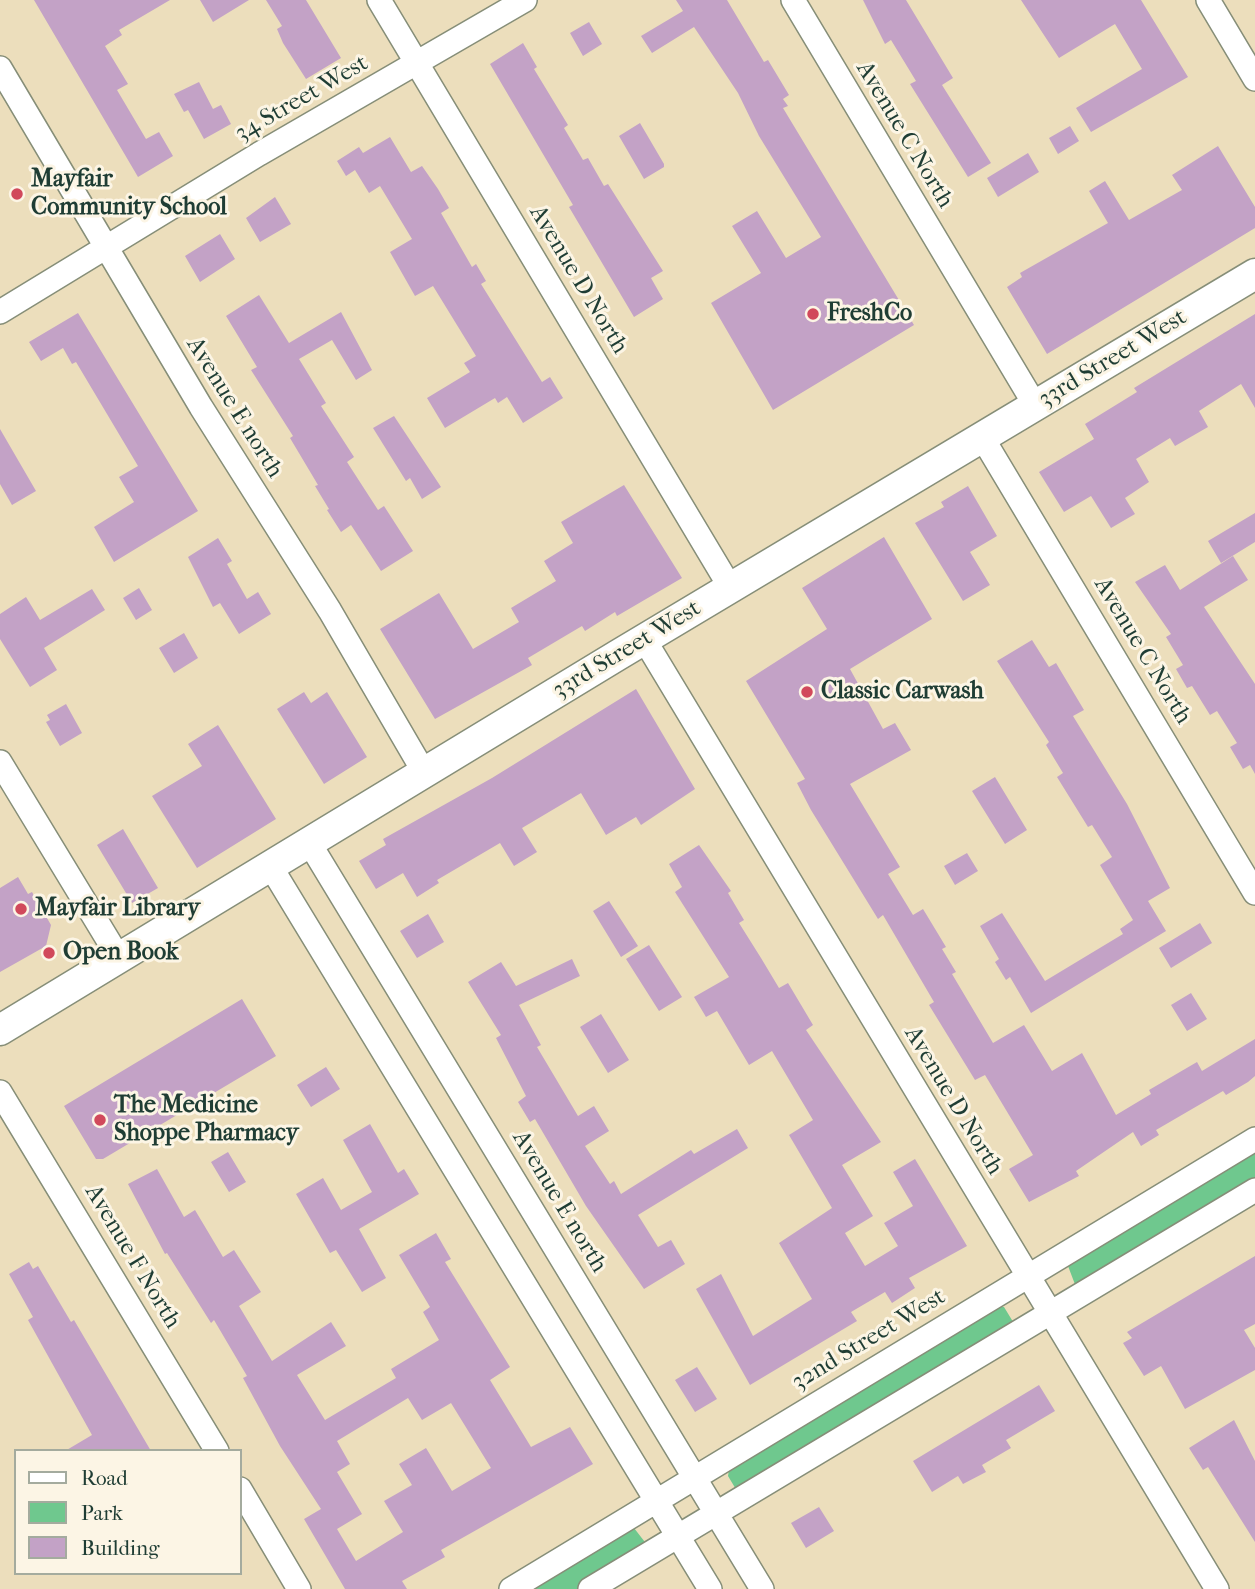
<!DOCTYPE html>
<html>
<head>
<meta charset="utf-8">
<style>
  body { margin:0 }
  #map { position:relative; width:1255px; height:1589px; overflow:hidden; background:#ecdebc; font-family:"IM FELL French Canon",serif }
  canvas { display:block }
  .legend { position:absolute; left:14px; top:1449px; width:228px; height:126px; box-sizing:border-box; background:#fcf5e5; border:2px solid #a4ab9e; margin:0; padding:9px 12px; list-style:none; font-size:21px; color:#1f3d34 }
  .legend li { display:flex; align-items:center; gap:14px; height:35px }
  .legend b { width:35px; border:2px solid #a4ab9e }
</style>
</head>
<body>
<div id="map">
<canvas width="1255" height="1589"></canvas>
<ul class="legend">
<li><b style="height:9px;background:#fff"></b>Road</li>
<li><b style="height:19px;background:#6fc88e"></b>Park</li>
<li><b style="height:19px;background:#c3a2c6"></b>Building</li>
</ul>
</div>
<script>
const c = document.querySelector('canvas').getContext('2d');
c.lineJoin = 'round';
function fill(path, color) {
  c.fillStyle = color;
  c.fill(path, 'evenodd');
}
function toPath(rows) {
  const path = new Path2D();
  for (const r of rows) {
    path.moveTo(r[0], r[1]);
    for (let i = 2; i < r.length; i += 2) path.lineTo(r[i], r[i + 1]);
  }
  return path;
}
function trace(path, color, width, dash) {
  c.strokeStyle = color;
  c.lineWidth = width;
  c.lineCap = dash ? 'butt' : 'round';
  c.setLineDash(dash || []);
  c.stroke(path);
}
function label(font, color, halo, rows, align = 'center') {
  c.font = font + ' "IM FELL French Canon",serif';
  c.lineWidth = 6;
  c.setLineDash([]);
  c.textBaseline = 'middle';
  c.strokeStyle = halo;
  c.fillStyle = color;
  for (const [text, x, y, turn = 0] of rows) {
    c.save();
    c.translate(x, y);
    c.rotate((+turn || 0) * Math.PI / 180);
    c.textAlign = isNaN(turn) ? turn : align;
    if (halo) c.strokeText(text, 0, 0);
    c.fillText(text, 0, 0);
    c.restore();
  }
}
const green = toPath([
  [1255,1153,1255,1181,1076,1287,1068,1266],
  [999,1307,1004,1307,1015,1325,737,1491,728,1476,729,1470],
  [634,1528,648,1546,579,1589,532,1589]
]);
const building = toPath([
  [34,0,170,0,119,30,122,35,105,46,128,84,117,90,146,139,159,132,173,156,138,177],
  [200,0,249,0,213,22],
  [266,0,306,0,341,58,306,79,283,43,277,29,282,26],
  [676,0,727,0,764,62,768,60,789,95,783,99,788,106,783,108,914,325,773,410,711,303,761,273,732,226,757,211,786,258,821,237,759,136,738,93,694,27,652,53,641,36,683,11],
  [863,0,906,0,953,78,942,85,991,163,968,177,910,84,916,81,891,40,885,44],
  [1021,0,1141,0,1188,77,1091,132,1076,108,1142,69,1115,24,1059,58],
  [589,22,602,44,583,56,570,33],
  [523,43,537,67,534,69,568,125,564,128,583,160,588,158,604,186,608,184,663,271,651,278,663,299,634,317,569,207,573,205,490,64],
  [199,82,213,109,221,105,231,124,204,139,188,110,184,112,174,94],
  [640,123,664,164,664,167,644,179,619,136],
  [1070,126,1079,141,1058,154,1049,138],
  [390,137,411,172,422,166,438,189,449,208,441,213,472,267,476,264,486,281,481,284,542,382,550,377,563,398,523,423,507,397,498,403,495,398,445,428,427,398,470,372,464,363,476,356,433,286,415,296,390,252,412,239,380,186,369,193,355,170,346,176,337,161,359,147,363,153],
  [1218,146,1255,207,1255,228,1047,354,1007,287,1022,277,1020,273,1108,223,1089,191,1105,181,1129,220,1182,190,1172,175],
  [1028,153,1039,172,998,197,987,178],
  [275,197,291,224,260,242,246,218],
  [220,234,235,259,200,282,185,256],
  [259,295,289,343,341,312,372,370,356,380,332,340,299,359,326,403,321,406,354,457,347,462,378,510,384,506,413,551,381,571,351,525,341,532,327,510,329,509,315,486,318,485,290,438,293,436,251,370,257,367,226,316],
  [78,313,198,511,114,562,94,527,134,502,119,477,138,466,76,362,72,364,63,348,41,361,29,342],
  [1255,314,1255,408,1241,384,1199,411,1208,427,1175,446,1170,438,1136,459,1149,482,1125,498,1135,514,1111,528,1091,496,1064,512,1039,472,1094,439,1085,424,1137,392,1134,388],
  [394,416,441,487,422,499,410,478,406,481,373,428],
  [0,429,36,491,12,505,0,484],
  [624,485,682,578,617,616,615,612,585,631,582,626,528,658,532,665,435,719,380,629,439,593,473,649,519,622,511,608,556,581,544,561,573,543,561,522],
  [968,486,997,536,970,552,990,585,963,601,915,523,944,507,941,502],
  [1255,513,1255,542,1221,563,1208,541],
  [884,537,932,619,850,669,883,729,895,723,911,750,850,784,900,867,888,874,913,915,923,909,946,947,942,949,956,972,952,974,993,1043,1024,1025,1052,1071,1082,1053,1116,1115,1151,1094,1149,1090,1197,1062,1202,1071,1255,1039,1255,1076,1248,1082,1226,1095,1223,1091,1156,1130,1159,1135,1141,1146,1133,1132,1076,1171,1079,1176,1029,1202,1009,1169,1033,1155,985,1075,975,1080,929,1005,934,1002,883,915,878,919,811,810,797,783,805,779,746,681,827,629,802,588],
  [218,538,232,561,227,564,247,599,258,592,271,614,239,634,220,603,213,607,188,557],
  [1233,556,1248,580,1204,607,1255,684,1255,774,1250,765,1243,769,1230,747,1237,743,1217,711,1210,715,1192,686,1187,688,1176,669,1183,665,1166,637,1171,634,1135,582,1165,565,1180,590],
  [139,588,152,610,136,620,123,598],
  [92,589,105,610,44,648,57,670,30,687,0,639,0,614,26,597,40,620],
  [184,633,198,658,174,673,159,648],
  [1032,640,1049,667,1056,663,1084,710,1073,716,1127,804,1170,888,1148,901,1166,931,1031,1013,1010,977,1006,980,995,962,999,959,980,926,1002,913,1045,981,1123,934,1120,929,1133,920,1100,865,1112,857,1092,825,1088,827,1057,777,1063,773,1046,745,1049,742,997,661],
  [636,689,695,789,641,825,636,817,606,835,581,793,522,828,537,852,514,866,500,843,437,880,439,883,417,897,403,873,376,889,359,861,386,845,383,839,492,778],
  [304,692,311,703,327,692,367,757,324,784,277,709],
  [66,704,82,733,60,746,46,722,50,720,47,715],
  [218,725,276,819,197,868,152,796,202,766,188,744],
  [995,777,1027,830,1005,844,972,791],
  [123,829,158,888,132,903,97,845],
  [699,845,731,891,728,893,744,920,739,923,761,958,779,988,788,983,813,1025,806,1030,881,1142,842,1165,873,1216,845,1233,865,1266,898,1246,884,1223,913,1206,893,1172,915,1159,967,1246,909,1278,915,1288,892,1303,885,1292,851,1312,857,1321,750,1385,696,1289,721,1274,753,1336,812,1299,779,1243,832,1208,789,1135,813,1120,772,1051,749,1065,717,1011,706,1017,694,997,729,977,675,892,682,887,669,864],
  [967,853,978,871,955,885,944,866],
  [18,877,28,894,32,892,51,925,46,946,0,972,0,888],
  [609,901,638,946,621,957,593,911],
  [428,914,444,942,417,958,400,931],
  [1200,923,1212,943,1171,968,1159,948],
  [649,945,682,997,659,1011,626,959],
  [572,959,580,976,519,1005,541,1045,537,1047,578,1116,594,1106,609,1131,585,1146,610,1184,614,1181,621,1194,691,1150,694,1154,737,1129,748,1148,638,1215,658,1247,671,1240,685,1264,644,1289,586,1206,535,1119,530,1122,518,1102,526,1096,496,1038,501,1035,468,982,501,962,516,986],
  [1191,993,1207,1019,1187,1031,1171,1005],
  [242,999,276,1056,103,1159,96,1159,64,1106],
  [601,1014,629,1060,608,1073,580,1027],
  [326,1067,340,1089,311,1107,297,1085],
  [370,1124,398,1173,404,1169,419,1194,359,1229,386,1278,362,1292,336,1250,330,1253,296,1194,323,1178,341,1210,372,1192,343,1140],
  [228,1152,246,1182,229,1192,211,1162],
  [157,1169,184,1217,195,1210,223,1257,234,1250,261,1292,239,1306,272,1361,331,1322,346,1346,297,1375,325,1420,396,1378,391,1369,439,1340,423,1312,430,1307,399,1255,436,1233,451,1259,445,1262,510,1367,490,1380,531,1447,570,1427,593,1464,441,1550,445,1557,402,1581,407,1589,345,1589,304,1519,321,1509,280,1446,243,1378,247,1376,214,1320,211,1323,167,1253,165,1254,128,1184],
  [408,1398,422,1420,451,1403,491,1468,452,1491,426,1448,399,1464,412,1485,384,1501,403,1532,356,1561,337,1529,362,1514,337,1472,350,1464,337,1441],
  [1255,1256,1255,1324,1244,1330,1255,1348,1255,1370,1185,1409,1161,1366,1144,1376,1123,1343,1132,1338,1127,1332],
  [29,1262,33,1269,38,1266,71,1322,74,1320,151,1451,65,1451,92,1435,28,1320,33,1317,9,1274],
  [697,1367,717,1399,695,1412,675,1380],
  [1039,1385,1055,1411,1006,1440,1011,1448,982,1465,986,1472,963,1484,958,1476,932,1492,913,1461],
  [1234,1420,1255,1461,1255,1542,1208,1467,1203,1470,1189,1448],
  [819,1507,834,1531,806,1548,791,1523]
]);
const minor = toPath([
  [379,0,730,587],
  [793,0,1035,405],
  [1208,0,1255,79],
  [0,68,201,407,330,611,425,774],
  [0,312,259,154,525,0],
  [982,437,1255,893],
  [644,639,1217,1589],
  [0,762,119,958],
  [310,844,762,1589],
  [271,867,710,1589],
  [0,1092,217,1451],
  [240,1489,299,1589],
  [511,1589,1255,1139],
  [590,1589,1255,1190]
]);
const major = toPath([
  [0,1030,618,655,1255,274]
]);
const markers = [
  [17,194,7,"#d1495b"],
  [813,314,7,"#d1495b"],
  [807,692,7,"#d1495b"],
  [21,909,7,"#d1495b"],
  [49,953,7,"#d1495b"],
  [100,1120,7,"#d1495b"]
];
const streetNames = [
  ["34 Street West",302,99,-30],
  ["Avenue C North",904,135,59],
  ["Avenue D North",578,280,59],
  ["33rd Street West",1113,359,-31],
  ["Avenue E north",234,408,58],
  ["33rd Street West",627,650,-31],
  ["Avenue C North",1142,651,59],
  ["Avenue D North",953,1101,59],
  ["Avenue E north",559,1202,59],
  ["Avenue F North",132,1257,59],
  ["32nd Street West",869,1340,-31]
];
const poiNames = [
  ["Mayfair",31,180],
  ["Community School",31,208],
  ["FreshCo",827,314],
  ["Classic Carwash",821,692],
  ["Mayfair Library",35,909],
  ["Open Book",63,953],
  ["The Medicine",114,1106],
  ["Shoppe Pharmacy",114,1134]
];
fill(green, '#6fc88e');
fill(building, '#c3a2c6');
trace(minor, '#868e78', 26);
trace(major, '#868e78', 33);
trace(minor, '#fff', 23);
trace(major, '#fff', 30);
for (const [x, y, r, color] of markers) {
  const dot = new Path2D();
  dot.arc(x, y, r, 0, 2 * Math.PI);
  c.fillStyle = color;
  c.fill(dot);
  trace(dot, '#fcf5e5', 2.5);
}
label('24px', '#1f3d34', '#fcf5e5', streetNames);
label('bold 24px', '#1f3d34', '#fcf5e5', poiNames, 'left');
</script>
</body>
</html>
